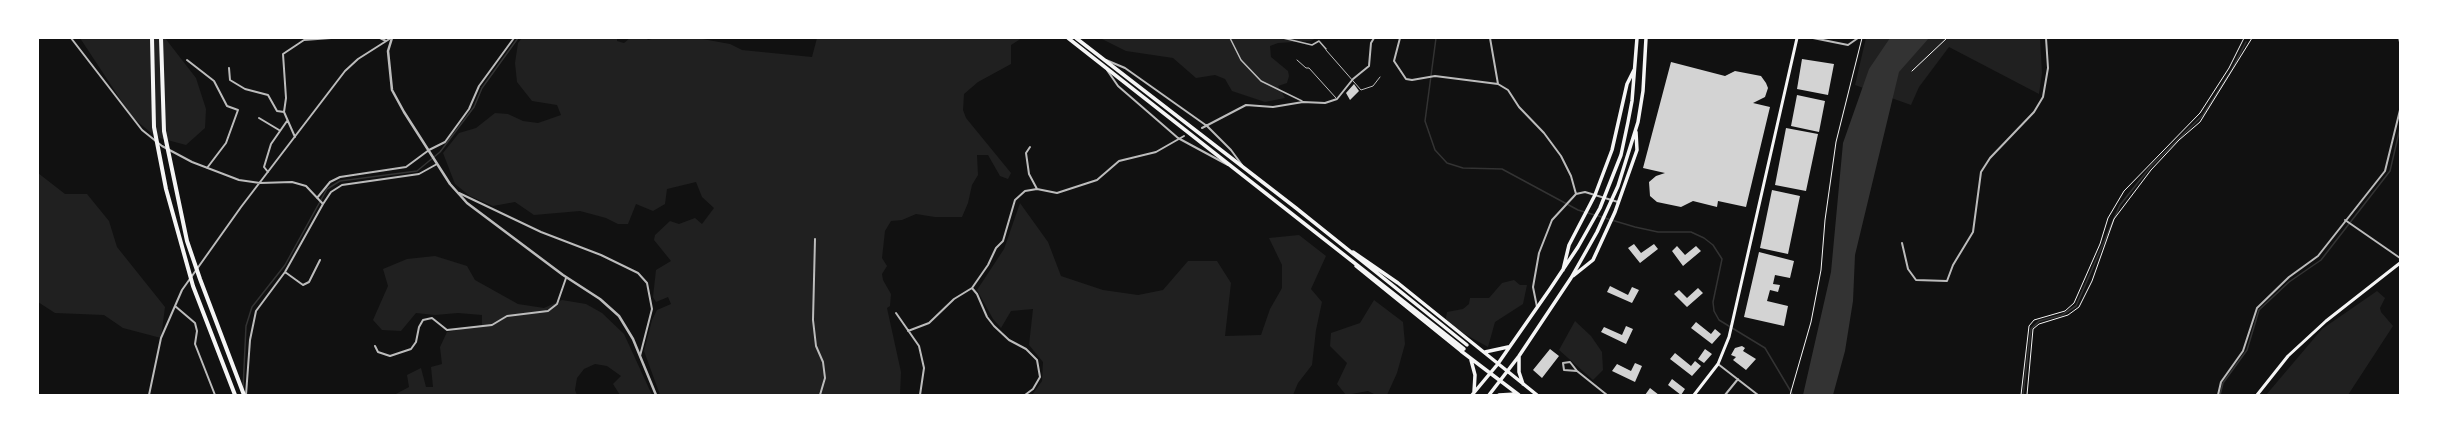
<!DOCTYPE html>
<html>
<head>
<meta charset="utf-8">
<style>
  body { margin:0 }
  #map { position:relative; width:2438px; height:433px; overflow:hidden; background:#111; font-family:"Source Sans 3",sans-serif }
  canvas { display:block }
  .frame { position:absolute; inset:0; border:39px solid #fff; pointer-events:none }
</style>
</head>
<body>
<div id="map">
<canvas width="2438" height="433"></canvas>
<div class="frame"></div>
</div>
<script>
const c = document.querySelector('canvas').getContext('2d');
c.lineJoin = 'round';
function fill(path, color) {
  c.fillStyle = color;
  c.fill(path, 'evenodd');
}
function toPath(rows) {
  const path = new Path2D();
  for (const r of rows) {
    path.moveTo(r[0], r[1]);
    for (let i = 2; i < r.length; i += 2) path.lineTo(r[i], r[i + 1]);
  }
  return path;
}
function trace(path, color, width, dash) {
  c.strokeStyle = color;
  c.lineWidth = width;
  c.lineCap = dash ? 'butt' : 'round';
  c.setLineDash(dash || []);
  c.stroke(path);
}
const green = toPath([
  [80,38,165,38,196,78,206,109,205,128,186,145,156,137,132,117],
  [522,38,617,38,617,41,624,43,630,38,646,38,648,40,655,38,697,38,730,44,742,50,812,57,817,38,1022,38,1011,45,1011,64,978,82,964,94,963,110,966,118,1011,173,1008,179,1000,176,988,155,977,155,978,175,972,185,968,203,962,217,935,217,916,214,902,220,891,221,885,231,882,258,887,266,882,274,883,280,891,294,890,306,887,308,901,372,900,395,660,395,644,351,652,320,657,310,671,304,668,297,656,302,653,297,656,270,671,261,654,240,655,235,670,221,679,224,695,218,702,224,714,208,702,197,696,182,667,189,665,204,653,211,636,204,628,224,618,224,606,218,580,211,534,215,515,202,493,206,470,196,455,184,443,153,459,133,476,128,495,113,508,114,523,121,538,123,561,115,557,105,532,101,517,82,515,63,518,43],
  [1100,38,1316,38,1311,41,1278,43,1270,46,1271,57,1288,71,1289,76,1287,83,1278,86,1285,98,1265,102,1232,91,1225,79,1215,75,1196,78,1173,58,1126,51],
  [1866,38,2040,38,2042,73,2039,94,1949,47,1919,87,1911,105,1855,85],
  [38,173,65,194,87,194,109,221,117,247,165,307,161,338,123,328,104,315,55,313,38,302],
  [1020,203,1048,242,1061,276,1103,290,1138,295,1163,290,1188,261,1217,261,1231,283,1225,336,1261,335,1270,309,1282,288,1282,265,1269,238,1299,235,1326,256,1311,289,1322,302,1316,330,1312,365,1298,383,1293,395,1032,395,1042,381,1043,362,1029,345,1033,309,1011,311,1001,328,993,319,977,290,1004,249],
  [435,256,467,266,475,280,518,304,544,308,562,300,586,304,602,313,624,334,652,395,620,395,613,384,621,376,607,366,595,364,584,369,577,378,575,390,577,395,394,395,409,387,407,375,421,368,426,387,433,387,431,367,442,364,440,347,447,332,482,325,482,315,458,313,435,315,416,313,401,331,382,330,373,320,388,286,383,269,407,259],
  [1514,280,1520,285,1527,285,1523,304,1495,322,1488,347,1445,323,1447,312,1463,309,1469,304,1470,298,1489,298,1502,283],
  [2377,291,2385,298,2380,308,2381,312,2393,326,2348,395,2266,395,2322,329],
  [1374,300,1403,322,1405,344,1397,373,1387,395,1376,395,1368,391,1346,395,1337,384,1347,363,1330,346,1331,333,1360,323],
  [1575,321,1591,336,1602,352,1603,370,1593,380,1559,350]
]);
const water = toPath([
  [1890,38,1929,38,1899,72,1855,255,1853,301,1845,351,1833,395,1803,395,1831,272,1843,143,1869,69]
]);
const stream = toPath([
  [1436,38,1425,121,1435,150,1447,163,1463,168,1502,169,1578,210,1635,227,1658,232,1691,232,1704,238,1713,245,1722,259,1713,302,1714,311,1719,320,1765,348,1793,395],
  [243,389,246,326,252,307,285,265,327,189,340,181,417,171,440,152,474,107,482,88,518,38],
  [2023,395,2031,329,2039,321,2062,315,2076,306,2120,205,2152,165,2203,115,2231,71,2246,42],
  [2220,395,2223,383,2247,350,2259,310,2289,282,2321,260,2390,171,2400,128]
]);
const building = toPath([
  [1802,59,1834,64,1828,95,1797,89],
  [1671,62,1725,76,1735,71,1761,76,1766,83,1768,88,1765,97,1753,103,1770,107,1746,207,1718,201,1717,207,1693,201,1681,207,1657,202,1650,196,1649,182,1656,176,1665,173,1643,168],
  [1354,84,1359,91,1350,100,1346,93],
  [1797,95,1825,101,1819,132,1791,126],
  [1786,128,1818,134,1806,191,1775,185],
  [1772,190,1800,196,1788,254,1760,248],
  [1634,244,1641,253,1654,244,1658,249,1640,263,1628,248],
  [1677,246,1685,255,1696,246,1701,251,1683,266,1672,251],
  [1759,252,1794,261,1790,278,1775,275,1773,284,1780,285,1778,292,1770,290,1767,301,1788,306,1784,326,1744,317],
  [1610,286,1628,295,1632,287,1639,290,1632,303,1607,292],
  [1698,288,1703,293,1687,307,1674,294,1679,290,1687,298],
  [1696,322,1711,334,1715,329,1721,334,1712,344,1691,328],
  [1626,326,1633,329,1626,344,1601,332,1604,327,1622,335],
  [1742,346,1745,348,1743,351,1756,359,1746,370,1733,360,1736,357,1731,355,1735,348],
  [1550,349,1559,356,1542,378,1533,370],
  [1705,349,1712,354,1704,363,1698,359],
  [1675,353,1691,366,1695,361,1701,366,1692,376,1670,359],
  [1635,363,1642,366,1635,382,1612,371,1617,364,1631,371],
  [1672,379,1685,389,1681,395,1668,385],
  [1650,388,1659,395,1645,395]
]);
const path = toPath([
  [1912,71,1947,38],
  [1790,395,1811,322,1821,270,1825,220,1836,142,1862,38],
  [2021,395,2029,326,2034,320,2065,311,2074,303,2100,244,2108,218,2124,191,2200,113,2229,68,2244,38],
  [2027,395,2033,329,2039,324,2068,315,2079,307,2092,281,2114,219,2151,170,2179,140,2200,122,2252,38]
]);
const service = toPath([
  [1326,50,1361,90,1373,86,1380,77],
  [1297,60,1306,68,1309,68,1336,98]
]);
const pedestrian = toPath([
  [1230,38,1241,60,1261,81,1302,101],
  [1283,38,1312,45,1319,41,1326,49]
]);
const minor = toPath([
  [71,38,142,130,162,146,192,162,239,180,260,183,292,182,306,186,323,204,285,272,256,311,250,340,246,395],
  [380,38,386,41],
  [1400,38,1394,61,1406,79,1412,80,1435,76,1498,84,1508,90,1519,107,1544,133,1561,156,1571,176,1576,194,1585,192,1618,202],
  [1490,38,1498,84],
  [1813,38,1848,45,1858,38],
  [2399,38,2400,42],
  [187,60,214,81,227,106,238,110,226,143,207,168],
  [1106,60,1125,68,1207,126,1231,150,1242,165],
  [229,68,230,80,245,89,268,95,277,111,284,112],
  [1107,70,1118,86,1178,138,1228,165],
  [259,118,279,130],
  [1202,128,1246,105,1273,107,1303,102,1325,103,1337,99,1353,79,1369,66,1371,43,1374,38],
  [295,137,284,112,286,98,283,54,304,40,331,38],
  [1030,147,1026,153,1029,174,1037,189],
  [268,172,264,167,271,144,287,121],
  [459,193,541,232,601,255,638,273,647,283,652,309,640,356],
  [317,198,330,182,340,177,406,167,429,150,445,142,469,109,479,86,514,38],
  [323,204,331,192,342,185,419,174,437,164],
  [2345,220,2400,258],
  [815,239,813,320,816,346,823,362,825,378,820,395],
  [1902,243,1908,269,1916,280,1947,281,1953,265,1973,232,1981,172,1990,158,2034,112,2043,97,2048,68,2046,38],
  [285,272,303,285,309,282,320,260],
  [972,288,977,294,987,317,994,326,1009,340,1026,349,1037,360,1040,377,1033,389,1025,395],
  [175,306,195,323,197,331,195,344,215,395],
  [1537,307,1533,287,1539,253,1552,220,1576,194],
  [896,313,919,346,924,368,920,395],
  [908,331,929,323,954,299,972,288,988,265,996,248,1003,241,1015,200,1025,191,1037,189,1057,193,1097,180,1119,161,1156,152,1184,136],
  [375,346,378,352,390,356,411,349,416,342,419,327,423,320,432,318,447,330,492,325,507,316,548,311,557,304,566,278],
  [1718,364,1758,395],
  [1577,371,1564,370,1563,363,1570,362,1577,371,1607,395],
  [149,395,161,338,182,290,241,207,345,71,358,59,391,38],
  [1725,395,1738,379],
  [2218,395,2221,382,2243,351,2257,308,2289,277,2318,256,2385,171,2400,110]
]);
const tertiary = toPath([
  [392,38,388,51,392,90,404,112,450,184,467,203,563,275,600,299,619,316,633,339,656,395]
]);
const secondary = toPath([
  [1694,395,1718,364,1729,337,1797,38],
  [2257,395,2288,356,2326,321,2400,263]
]);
const primary = toPath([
  [1068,38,1464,349],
  [1076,38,1296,208,1467,345],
  [1353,252,1398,283,1537,395],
  [1356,266,1461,351,1519,395],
  [1563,270,1569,245,1595,195,1612,150,1627,84,1634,70],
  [1573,276,1593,260,1615,212,1637,150,1636,132],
  [1485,352,1508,347],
  [1519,357,1519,372,1523,384],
  [1471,360,1475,375,1474,392],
  [1472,395,1497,365,1550,289,1578,247,1600,208,1621,155,1628,122,1632,101,1637,38],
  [1489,395,1519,356,1571,278,1597,232,1618,186,1638,122,1643,91,1646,38],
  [1499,395,1516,394]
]);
const motorway = toPath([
  [152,38,154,127,166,189,193,286,235,395],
  [161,38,164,131,187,241,200,279,244,395]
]);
fill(green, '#202020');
fill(water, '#333');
trace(stream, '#333', 1.5);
fill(building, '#d3d3d3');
trace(path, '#f5f5f5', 1);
trace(service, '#bcbcbc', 1);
trace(pedestrian, '#bcbcbc', 1.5);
trace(minor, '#bcbcbc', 2);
trace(tertiary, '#bcbcbc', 2.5);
trace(secondary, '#f5f5f5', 3);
trace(primary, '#f5f5f5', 3.5);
trace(motorway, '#f5f5f5', 4);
</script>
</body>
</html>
